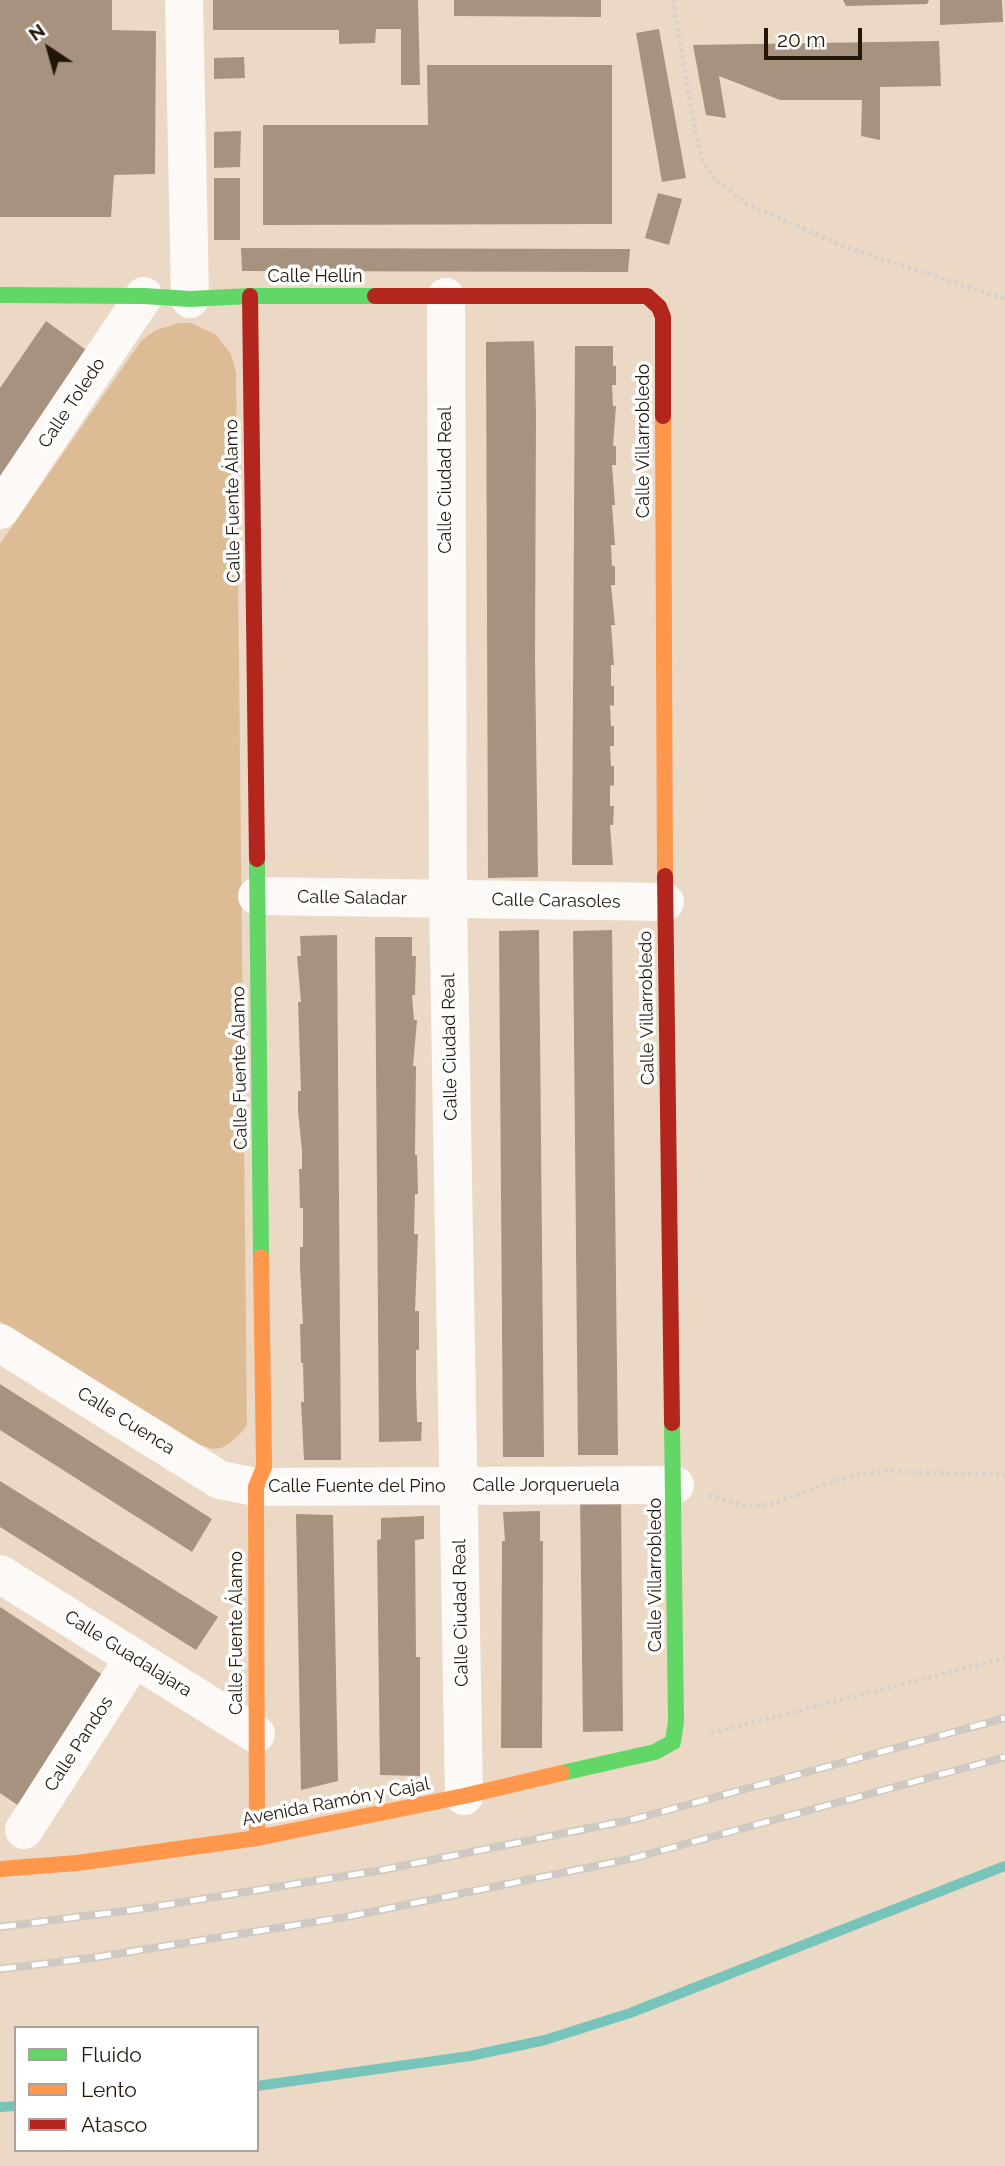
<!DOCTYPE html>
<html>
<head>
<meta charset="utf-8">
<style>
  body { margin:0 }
  #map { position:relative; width:1005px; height:2166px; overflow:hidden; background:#ebd9c5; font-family:Raleway,sans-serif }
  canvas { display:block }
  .legend { position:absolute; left:14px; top:2026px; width:245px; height:126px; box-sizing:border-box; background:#fff; border:2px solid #a7a29d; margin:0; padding:9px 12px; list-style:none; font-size:21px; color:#221709 }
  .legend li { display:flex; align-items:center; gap:14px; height:35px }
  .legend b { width:35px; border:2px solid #a7a29d }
  .north { position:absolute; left:14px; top:14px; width:70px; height:70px; -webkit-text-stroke:5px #fff; paint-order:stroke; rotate:324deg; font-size:19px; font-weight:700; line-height:28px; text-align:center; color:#221709 }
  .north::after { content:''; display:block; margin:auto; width:24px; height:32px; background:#221709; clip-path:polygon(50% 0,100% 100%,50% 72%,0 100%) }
  .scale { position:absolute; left:764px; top:28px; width:98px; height:32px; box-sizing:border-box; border:4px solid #221709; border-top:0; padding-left:9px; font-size:21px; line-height:24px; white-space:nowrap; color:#221709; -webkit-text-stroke:5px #fff; paint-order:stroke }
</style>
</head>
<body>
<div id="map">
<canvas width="1005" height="2166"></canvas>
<ul class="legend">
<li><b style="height:9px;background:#63d668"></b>Fluido</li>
<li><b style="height:9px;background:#ff974d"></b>Lento</li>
<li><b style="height:9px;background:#b3261e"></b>Atasco</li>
</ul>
<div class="north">N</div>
<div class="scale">20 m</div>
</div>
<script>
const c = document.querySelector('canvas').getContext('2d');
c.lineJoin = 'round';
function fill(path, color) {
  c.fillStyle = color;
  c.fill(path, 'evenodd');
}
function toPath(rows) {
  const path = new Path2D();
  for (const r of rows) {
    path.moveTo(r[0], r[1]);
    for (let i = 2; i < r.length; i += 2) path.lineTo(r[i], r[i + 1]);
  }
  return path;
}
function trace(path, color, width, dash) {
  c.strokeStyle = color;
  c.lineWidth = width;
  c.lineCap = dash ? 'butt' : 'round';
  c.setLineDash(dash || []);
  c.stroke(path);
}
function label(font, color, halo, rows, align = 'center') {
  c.font = font + ' Raleway,sans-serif';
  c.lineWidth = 7;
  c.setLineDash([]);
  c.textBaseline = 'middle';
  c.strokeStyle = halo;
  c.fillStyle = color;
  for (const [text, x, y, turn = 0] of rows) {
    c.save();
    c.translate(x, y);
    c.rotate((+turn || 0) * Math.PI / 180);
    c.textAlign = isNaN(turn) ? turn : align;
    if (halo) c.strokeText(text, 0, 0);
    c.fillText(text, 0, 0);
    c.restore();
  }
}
const green = toPath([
  [179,323,191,323,215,334,231,354,236,372,247,1425,240,1434,230,1443,221,1448,212,1449,192,1442,0,1321,0,544,142,340,156,330]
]);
const stream = toPath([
  [257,2086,470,2056,545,2040,630,2013,1005,1866],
  [0,2107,16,2106]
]);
const building = toPath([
  [0,0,112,0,112,30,156,31,155,174,114,175,111,217,0,217],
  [213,0,418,0,420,85,401,85,401,29,376,29,375,43,339,44,339,30,213,30],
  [454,0,601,0,601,17,454,16],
  [843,0,929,0,927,4,846,6],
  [940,0,1002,0,1003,22,940,25],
  [659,29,686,178,662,182,636,33],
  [939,41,941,86,880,87,880,140,861,136,862,100,780,100,719,76,726,118,706,115,693,45],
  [244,57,245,78,214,79,214,58],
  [427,65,612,65,612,224,263,225,263,125,428,125],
  [241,131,240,167,214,168,214,132],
  [214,178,240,178,240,240,214,240],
  [658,193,682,199,669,245,645,238],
  [241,248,630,249,628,272,242,271],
  [46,321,93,355,0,491,0,388],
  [534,341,536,412,535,660,538,877,488,878,486,342],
  [575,346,613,346,613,366,616,366,616,385,612,385,613,406,616,406,613,446,616,446,616,465,612,465,615,505,612,505,615,545,611,545,612,566,615,566,615,585,611,585,615,625,611,625,614,665,611,665,611,686,614,686,614,706,610,705,611,726,614,726,614,746,610,746,611,766,614,766,614,785,610,786,610,806,614,806,613,825,610,825,613,865,572,865],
  [539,930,544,1457,503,1457,499,931],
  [612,930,618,1455,578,1455,573,931],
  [337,935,341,1460,304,1460,301,1402,304,1402,303,1363,301,1363,300,1324,303,1324,300,1267,300,1247,303,1247,303,1208,300,1208,299,1169,302,1169,302,1151,298,1111,298,1091,301,1091,298,1002,301,1002,297,956,301,956,300,936],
  [375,937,412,937,412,956,416,956,415,995,412,995,414,1020,417,1020,413,1066,416,1066,415,1155,417,1155,418,1194,415,1194,414,1234,418,1234,415,1311,419,1311,419,1350,416,1350,416,1383,417,1422,422,1422,421,1441,379,1442],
  [0,1384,212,1519,192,1552,0,1430],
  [0,1481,218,1617,196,1650,0,1527],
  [621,1496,623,1731,583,1732,580,1497],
  [540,1511,540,1541,543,1541,542,1748,501,1748,502,1541,505,1541,503,1512],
  [296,1514,333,1515,338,1781,301,1790],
  [424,1516,424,1539,415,1540,416,1657,420,1657,420,1776,380,1775,377,1540,381,1539,381,1518],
  [0,1607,103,1675,19,1806,0,1793]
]);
const path = toPath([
  [673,0,696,136,703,161,715,179,745,203,843,246,1005,299],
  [709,1495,745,1506,772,1504,829,1483,861,1474,885,1471,1005,1475],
  [711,1733,1005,1658]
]);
const street = toPath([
  [184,0,190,299],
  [446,297,448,899,464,1796],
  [0,510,144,296],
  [257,896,665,902],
  [0,1343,220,1480,256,1487,675,1485],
  [0,1574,256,1734],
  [24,1830,134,1658]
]);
const fast = toPath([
  [0,295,144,296,190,299,250,296,375,296],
  [257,859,261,1257],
  [562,1773,655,1752,673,1742,676,1721,672,1423]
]);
const slow = toPath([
  [663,416,665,876],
  [257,1838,256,1487,264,1467,261,1257],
  [0,1869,77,1863,257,1838,464,1796,562,1773]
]);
const jam = toPath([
  [250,296,257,859],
  [375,296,647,296,659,307,663,317,663,416],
  [665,876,672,1423]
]);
const rail = toPath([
  [0,1927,140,1909,382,1870,635,1819,1005,1718],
  [0,1969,91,1958,351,1916,630,1859,1005,1757]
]);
const streetNames = [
  ["Calle Hellín",315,277],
  ["Calle Toledo",72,403,-56],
  ["Calle Villarrobledo",644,441,-90],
  ["Calle Ciudad Real",446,480,-90],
  ["Calle Fuente Álamo",233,501,-91],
  ["Calle Saladar",352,898,1],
  ["Calle Carasoles",556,901,1],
  ["Calle Villarrobledo",647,1008,-91],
  ["Calle Ciudad Real",450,1047,-91],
  ["Calle Fuente Álamo",240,1068,-91],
  ["Calle Cuenca",126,1421,32],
  ["Calle Jorqueruela",546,1486],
  ["Calle Fuente del Pino",357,1487],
  ["Calle Villarrobledo",656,1575,-90],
  ["Calle Ciudad Real",461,1613,-91],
  ["Calle Fuente Álamo",237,1633,-90],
  ["Calle Guadalajara",128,1654,32],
  ["Calle Pandos",79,1744,-57],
  ["Avenida Ramón y Cajal",336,1802,-11]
];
fill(green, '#ddbc95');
trace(stream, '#76c4ba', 10);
fill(building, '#a79280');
trace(path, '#d7d1cb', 4.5, [3.5, 3.5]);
trace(street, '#fcf9f6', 38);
trace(fast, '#63d668', 16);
trace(slow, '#ff974d', 16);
trace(jam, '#b3261e', 16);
trace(rail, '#cec9c3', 8);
trace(rail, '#fff', 5, [16]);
label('18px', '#221709', '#fff', streetNames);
</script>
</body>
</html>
